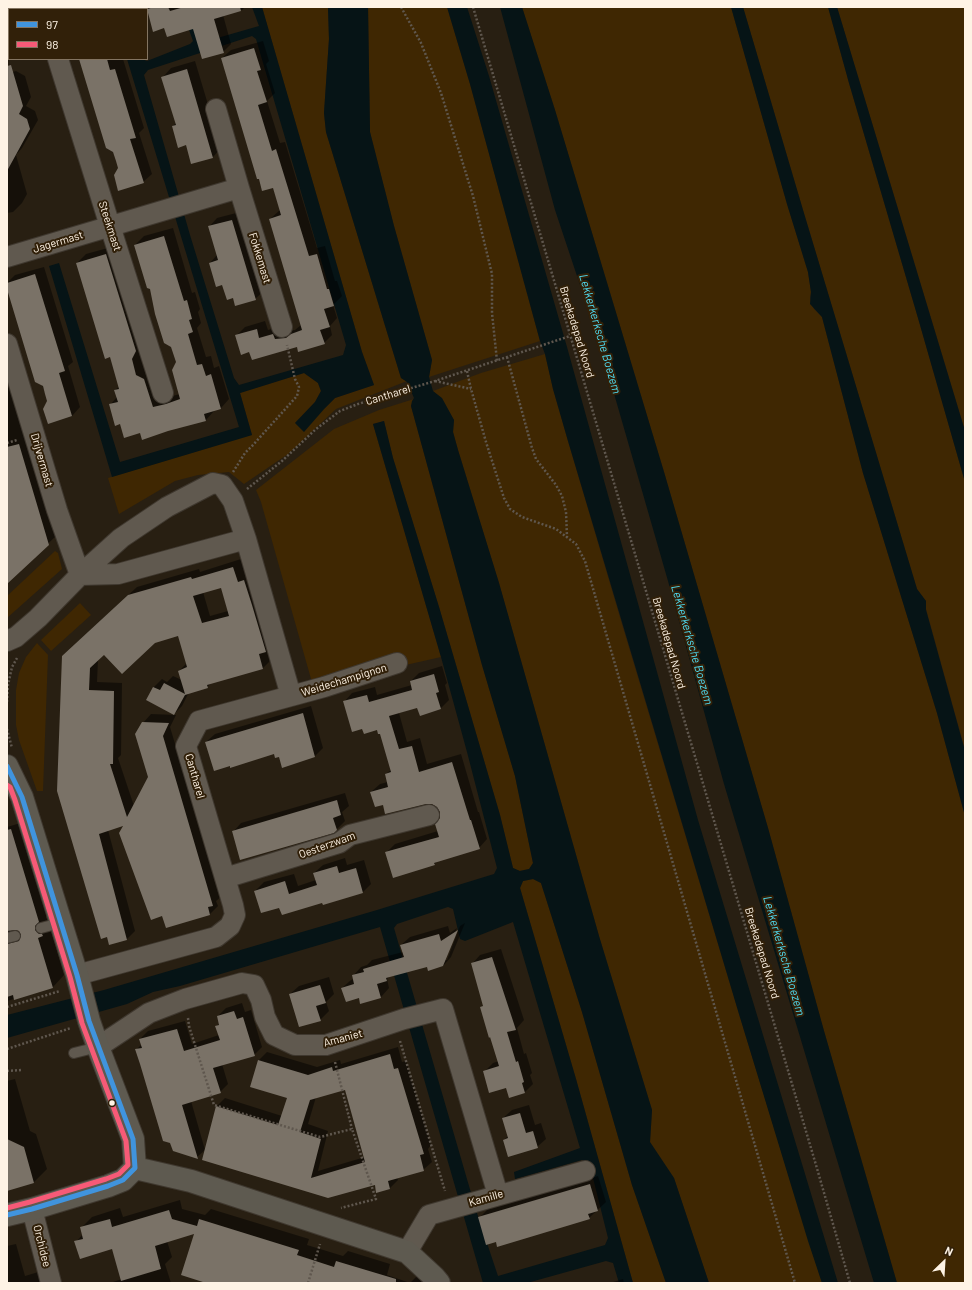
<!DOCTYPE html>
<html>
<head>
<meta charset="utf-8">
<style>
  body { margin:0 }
  #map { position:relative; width:972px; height:1290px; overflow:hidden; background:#281f12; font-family:Barlow,sans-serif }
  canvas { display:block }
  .frame { position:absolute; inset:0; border:8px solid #fef3e5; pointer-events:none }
  .legend { position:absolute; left:8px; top:8px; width:140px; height:52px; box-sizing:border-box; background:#312009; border:1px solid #837461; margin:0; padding:5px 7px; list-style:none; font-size:12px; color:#fef3e5 }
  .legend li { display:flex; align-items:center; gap:8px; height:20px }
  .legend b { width:20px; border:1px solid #837461 }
  .north { position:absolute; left:924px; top:1242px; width:40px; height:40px; -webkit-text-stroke:3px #312009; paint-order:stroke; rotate:25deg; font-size:11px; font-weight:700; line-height:16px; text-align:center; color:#fef3e5 }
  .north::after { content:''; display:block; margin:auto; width:14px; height:18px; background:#fef3e5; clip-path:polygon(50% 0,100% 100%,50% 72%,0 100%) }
</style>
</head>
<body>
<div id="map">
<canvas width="972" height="1290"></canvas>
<div class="frame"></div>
<ul class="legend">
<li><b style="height:5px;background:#4094de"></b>97</li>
<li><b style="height:5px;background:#f75a77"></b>98</li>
</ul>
<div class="north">N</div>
</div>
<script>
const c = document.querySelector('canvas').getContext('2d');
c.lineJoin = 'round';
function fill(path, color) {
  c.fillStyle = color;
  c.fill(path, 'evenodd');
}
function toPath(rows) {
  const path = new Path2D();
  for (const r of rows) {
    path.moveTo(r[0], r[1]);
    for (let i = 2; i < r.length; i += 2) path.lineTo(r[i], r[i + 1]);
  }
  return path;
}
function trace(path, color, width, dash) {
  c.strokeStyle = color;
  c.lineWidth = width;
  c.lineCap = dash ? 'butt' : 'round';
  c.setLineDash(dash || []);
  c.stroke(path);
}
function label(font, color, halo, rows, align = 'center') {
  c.font = font + ' Barlow,sans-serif';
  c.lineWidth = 4;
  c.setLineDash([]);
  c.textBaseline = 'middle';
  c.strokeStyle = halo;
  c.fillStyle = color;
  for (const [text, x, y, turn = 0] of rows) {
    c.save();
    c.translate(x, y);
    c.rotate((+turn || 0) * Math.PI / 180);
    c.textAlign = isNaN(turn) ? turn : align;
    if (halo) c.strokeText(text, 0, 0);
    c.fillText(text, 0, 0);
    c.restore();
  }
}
const green = toPath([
  [262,7,328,7,329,39,324,113,326,132,401,378,407,381,336,409,288,454,244,484,229,472,198,475,175,481,119,514,108,478,252,435,240,393,304,373,318,383,321,391,315,402,295,423,325,408,335,398,374,385,362,352],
  [368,7,447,7,470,84,540,341,429,377,432,360,394,226,370,132],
  [522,7,731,7,787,204,808,272,811,292,810,298,814,309,822,317,863,473,937,713,965,816,965,1283,897,1283,824,1031,768,828,664,472,555,110],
  [743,7,828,7,849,83,918,318,965,482,965,750,926,609,926,601,917,589,803,210],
  [837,7,965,7,965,431,957,404],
  [545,354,553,389,568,441,622,624,739,1014,822,1283,709,1283,674,1178,650,1142,652,1110,599,936,499,583,458,450,453,432,454,420,447,409,433,391,481,373],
  [414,399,411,406,482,665,515,776,533,863,530,869,519,871,513,868,500,815,439,607,393,458,384,421,373,424,441,657,313,686,261,502,256,490,334,429,379,410],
  [55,551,58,553,62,569,7,618,7,596],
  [80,603,91,615,51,651,41,640],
  [37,643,48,655,43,791,37,791,19,740,16,725,16,690,19,673,26,657],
  [533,879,541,883,582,1012,632,1185,666,1283,633,1283,576,1079,520,888,523,881]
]);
const water = toPath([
  [181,7,189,7,200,43,259,26,252,7,262,7,362,352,374,385,335,398,325,408,304,432,295,423,315,402,321,391,318,383,304,373,240,393,252,435,112,477,49,266,59,263,120,462,239,427,127,59,142,59,147,61,190,44,193,41],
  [252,36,256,39,346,345,343,355,239,385,234,378,190,235,144,75,148,70],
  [328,7,368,7,370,132,394,226,432,360,429,377,433,391,442,398,454,420,453,432,458,450,499,583,599,936,652,1110,650,1142,674,1178,709,1283,666,1283,632,1185,582,1012,541,883,533,879,523,881,520,888,576,1079,633,1283,619,1283,613,1263,606,1261,527,1283,483,1283,380,927,180,986,153,992,127,1004,7,1038,7,1015,104,990,377,910,494,874,497,868,467,752,441,657,373,424,384,421,393,458,439,607,500,815,513,868,520,871,529,869,533,863,515,776,482,665,411,406,412,401,414,398,407,382,401,378,326,132,324,113,329,39],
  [448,907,453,909,460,939,465,941,513,922,580,1148,514,1172,515,1179,582,1160,586,1162,590,1166,608,1238,605,1245,498,1276,476,1210,394,928,397,924],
  [447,7,467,7,489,76,567,347,698,820,838,1283,822,1283,808,1241,739,1014,568,441,553,389,545,354,540,341,470,84],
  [500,7,522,7,555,110,664,472,768,828,824,1031,897,1283,874,1283,724,784,668,581,600,345,555,210],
  [731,7,743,7,803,210,917,589,926,601,926,610,965,751,965,816,937,713,863,473,822,317,810,304,811,292,808,272,787,204],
  [828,7,837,7,965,431,965,482,918,318,849,83]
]);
const shadow = toPath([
  [150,7,245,7,242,10,223,15,231,44,223,52,194,28,165,27,147,10],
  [263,41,269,61,266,64,275,93,267,101,280,143,285,142,317,248,325,246,335,281,337,281,342,296,333,305,337,318,330,326,332,335,324,343,250,351,236,336,245,327,265,321,268,330,281,326,283,331,295,330,301,325,270,219,280,210,273,187,222,58,231,50],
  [80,59,123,59,144,128,139,133,152,174,143,182,119,168],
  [195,61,221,148,213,157,192,163,186,144,173,126,176,123,163,77,171,68],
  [16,71,25,76,31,97,26,106,35,111,38,120,22,148,16,155,27,194,22,203,13,212,7,213,7,74],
  [240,212,264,291,255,299,234,297,223,284,210,263,217,255,209,227,217,218],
  [173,228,192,293,195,292,200,309,198,312,201,323,197,328,206,357,211,356,214,368,219,366,229,399,221,408,214,410,214,411,206,420,168,430,141,432,120,423,110,405,117,397,115,390,120,386,111,356,77,263,86,254,115,246,161,399,180,394,177,362,135,245,144,236],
  [44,267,73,362,68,366,80,407,72,416,48,401,7,285,7,283,15,275],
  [7,375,57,535,7,583],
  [241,559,246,574,252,572,271,660,263,668,211,683,207,687,189,692,182,706,174,714,147,700,154,687,162,679,167,682,173,676,182,680,179,671,187,663,179,635,104,654,98,660,97,682,122,683,121,755,118,758,134,806,150,777,143,723,151,714,176,715,170,727,221,897,216,901,218,906,210,914,163,914,125,824,108,830,135,931,127,939,110,944,71,648,137,587,199,569,200,572],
  [221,586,228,611,210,616,203,592],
  [442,666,447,683,445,685,449,700,441,708,421,714,418,707,399,713,407,742,420,738,427,764,461,754,478,812,479,812,487,839,479,848,438,861,434,864,387,852,395,844,438,831,441,812,438,806,432,803,383,803,371,792,380,784,388,782,386,774,392,769,381,732,344,702,352,693,375,687,377,695,412,685,411,681,419,673],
  [311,706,323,748,315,756,282,766,280,755,275,753,206,742,215,734],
  [345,793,349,806,342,812,345,821,336,830,233,832,241,823],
  [24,822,50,909,46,913,46,918,51,923,50,927,64,975,53,987,7,1001,7,827],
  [13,929,18,929,22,934,14,931],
  [345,858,347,865,364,860,371,884,363,892,323,904,323,902,280,906,255,891,264,882,294,874,298,886,316,880,314,873,323,865],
  [465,923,451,957,443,966,428,966,390,976,387,979,389,988,381,997,361,1003,359,997,342,988,351,980,354,979,353,976,361,967,367,965,372,960,403,952,401,945,410,937,448,926,450,933,457,928,445,960,447,960,460,926],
  [501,949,524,1020,517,1028,524,1054,526,1053,532,1073,530,1075,533,1084,525,1092,506,1087,484,1072,493,1063,499,1061,481,1008,484,1004,472,964,480,955],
  [329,977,334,994,326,1002,329,1011,320,1020,290,994,299,986],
  [242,1003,245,1012,251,1010,262,1047,254,1055,222,1064,228,1084,220,1092,191,1101,205,1150,197,1157,136,1050,142,1044,140,1039,148,1031,185,1021,192,1044,219,1035,217,1026,220,1023,218,1016,226,1008],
  [398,1047,402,1062,406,1061,431,1145,428,1149,432,1162,423,1170,397,1177,398,1180,390,1188,377,1192,376,1184,328,1197,217,1106,225,1098,282,1116,289,1098,251,1086,259,1060,267,1052,317,1067,340,1060,341,1064],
  [345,1088,365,1157,318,1171,328,1131,308,1124,316,1097],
  [15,1079,30,1131,36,1134,47,1169,34,1182,7,1190,7,1081],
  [529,1105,535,1125,541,1123,546,1139,537,1147,504,1140,508,1136,503,1118,512,1110],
  [598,1176,606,1202,589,1218,496,1241,479,1218,488,1209],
  [180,1200,182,1209,205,1215,211,1209,309,1239,307,1245,343,1256,348,1251,390,1264,387,1275,410,1283,210,1283,196,1233,167,1241,172,1257,165,1264,171,1283,110,1283,122,1279,112,1248,76,1242,83,1234,81,1228,92,1217,120,1208,123,1217],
  [16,1244,25,1276,45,1270,51,1283,7,1283,7,1246],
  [417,1276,424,1283,410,1283],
  [623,1279,624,1283,610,1283]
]);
const building = toPath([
  [154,7,168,7,170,11,184,7,240,7,241,11,214,19,224,53,202,59,193,29,167,37,164,28,153,32,147,9],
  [254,48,261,70,257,71,267,102,258,105,272,151,276,149,309,256,317,254,327,289,329,289,334,306,324,309,330,327,320,330,325,344,298,352,297,347,252,360,249,352,241,355,235,335,257,329,259,338,273,334,275,339,286,338,291,334,302,330,269,219,281,215,273,188,262,191,259,179,257,179,221,58],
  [79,59,107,59,110,70,115,69,136,138,130,139,144,183,118,191,114,175,118,168,116,161,113,152,106,148],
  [11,65,23,106,19,114,27,119,30,129,7,171,7,66],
  [187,69,213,158,191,164,186,145,178,148,172,126,176,125,161,77],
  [232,220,256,300,235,306,233,298,227,300,222,285,216,287,209,263,218,260,208,226],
  [164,236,184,301,187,300,192,319,189,320,193,332,188,334,197,365,202,364,206,376,211,374,221,409,204,414,206,421,168,431,142,440,140,433,124,438,120,424,115,426,109,404,118,402,114,390,119,389,110,357,105,359,76,263,106,254,136,351,132,359,136,375,144,379,153,407,166,404,180,399,172,370,176,362,171,347,164,343,155,314,150,289,147,288,134,245],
  [35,274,65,371,59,373,72,416,48,424,43,409,47,401,45,394,43,386,35,382,7,289,7,283],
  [19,444,49,545,7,584,7,447],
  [233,567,238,582,244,580,252,605,266,652,259,654,263,669,207,685,208,688,185,695,174,715,146,700,153,687,160,690,164,683,185,694,178,671,187,667,178,636,155,643,122,674,104,655,90,668,89,690,114,691,113,764,110,764,127,817,148,777,135,734,142,722,169,723,163,736,213,906,208,907,210,915,166,928,162,916,151,920,119,833,123,826,99,834,127,940,109,945,107,937,101,939,57,791,62,656,128,595,191,577,192,579],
  [221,588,229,616,202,623,193,596],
  [434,674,439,692,436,693,441,709,420,716,417,708,389,716,399,749,412,746,419,772,452,762,470,820,471,820,480,849,434,863,435,865,393,878,385,852,439,837,435,824,440,818,440,812,437,807,432,804,426,804,385,814,383,805,375,807,370,792,388,787,385,774,391,772,380,734,378,734,377,730,364,734,362,729,352,732,343,701,367,695,369,702,412,690,410,681],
  [303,713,315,757,282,768,279,757,275,758,274,754,230,768,230,766,214,771,205,742],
  [337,800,341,815,333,818,337,830,334,833,240,860,232,831],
  [11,829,39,922,35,926,35,930,39,934,42,934,43,936,38,938,53,988,14,1000,13,995,7,997,7,944,19,941,21,935,19,931,16,930,7,931,7,830],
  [337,866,339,873,356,868,363,893,323,905,322,903,282,915,279,908,261,913,254,891,285,881,289,894,317,885,313,873],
  [458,930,443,966,428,971,427,967,386,978,387,981,377,984,381,998,360,1004,359,998,346,1002,341,988,354,984,352,975,364,972,363,969,404,957,400,945,439,934,441,941],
  [492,957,516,1030,507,1032,516,1062,518,1061,524,1082,522,1083,525,1093,509,1098,506,1088,489,1093,483,1071,499,1066,490,1037,489,1038,480,1007,483,1006,471,963],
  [320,985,326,1003,316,1006,321,1021,299,1027,289,994],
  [234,1011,237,1019,243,1017,255,1056,213,1068,221,1093,182,1105,198,1159,173,1151,170,1143,163,1141,140,1064,135,1049,142,1048,139,1039,177,1029,184,1051,220,1040,215,1026,219,1025,217,1016],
  [390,1054,394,1069,398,1068,424,1154,420,1155,424,1171,388,1181,390,1189,376,1193,375,1185,328,1198,202,1160,216,1106,278,1125,287,1098,250,1087,258,1060,308,1075,332,1067,333,1071],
  [345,1090,365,1162,311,1178,321,1139,300,1132,310,1100],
  [520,1113,526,1133,533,1131,538,1148,508,1157,503,1140,508,1138,502,1118],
  [7,1139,24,1147,34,1183,7,1191],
  [590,1184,598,1211,588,1214,590,1219,497,1247,496,1242,486,1245,478,1217],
  [169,1210,172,1219,197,1226,199,1219,299,1250,297,1255,334,1267,336,1261,396,1279,396,1283,206,1283,181,1275,194,1234,155,1246,161,1269,121,1281,112,1249,80,1259,74,1241,83,1239,80,1227,110,1219,112,1227]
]);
const path = toPath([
  [401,7,421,43,441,93,473,196,492,274,492,313,497,361],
  [473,7,816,1165,850,1283],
  [507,357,532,448,536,459,556,485,562,496,566,512,567,537],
  [467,371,471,389,486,442,504,498,510,509,522,517,556,529,576,544,585,561,795,1283],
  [435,381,471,389],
  [7,443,17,440],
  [233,472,245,453,253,445,297,396,299,387,295,379,287,345],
  [247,489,282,461,316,429,340,411,358,404,435,381,570,336],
  [7,702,8,685,12,667,17,658],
  [7,729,12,748],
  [7,1007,60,991],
  [188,1018,189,1026,214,1105,320,1137,352,1129,376,1199,341,1208],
  [400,1041,445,1191],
  [7,1049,71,1028],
  [335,1062,352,1129],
  [7,1071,22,1070],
  [308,1283,320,1244]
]);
const lane = toPath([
  [41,928,60,923],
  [7,938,15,936],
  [74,1053,98,1047]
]);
const street = toPath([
  [56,9,64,7],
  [7,17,9,17],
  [58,59,110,226,163,393],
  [216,109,239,188,282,327],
  [7,257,239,188],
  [7,344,57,510,80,575,118,574,246,539],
  [7,641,16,637,38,618,80,575,121,538,167,507,213,483,222,485,233,501,246,539,291,696,199,721,186,746,233,905,235,915,230,926,216,937,77,975],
  [291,696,324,687,397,663],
  [225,878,339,843,350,835,429,815],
  [98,1047,149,1013,185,999,242,983,254,985,261,1000,265,1017,274,1035,295,1045,326,1045,404,1019,443,1009,498,1195],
  [32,1209,51,1283],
  [407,1252,429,1215,585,1171]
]);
const secondary = toPath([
  [7,766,22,797,77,975,89,1021,98,1047,133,1139,135,1168],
  [135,1168,191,1181,407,1252,434,1277,439,1283],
  [7,1215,32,1209,108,1186,123,1180,135,1168]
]);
const bus1 = toPath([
  [7,766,22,797,77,975,89,1021,133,1139,135,1168,123,1180,108,1186,32,1209,7,1215]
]);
const bus2 = toPath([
  [7,785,10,787,15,800,70,977,82,1023,126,1141,128,1165,119,1174,106,1179,30,1202,7,1208]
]);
const markers = [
  [112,1103,3.5,"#fef3e5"]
];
const streetNames = [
  ["Steekmast",110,226,72],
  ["Jagermast",58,242,-17],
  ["Fokkemast",260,258,73],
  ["Breekadepad Noord",577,332,73],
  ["Cantharel",388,395,-17],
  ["Drijvermast",42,460,74],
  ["Breekadepad Noord",669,643,74],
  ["Weidechampignon",344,680,-17],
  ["Cantharel",195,776,74],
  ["Oesterzwam",327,845,-20],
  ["Breekadepad Noord",762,953,73],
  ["Amaniet",343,1038,-15],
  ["Kamille",486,1198,-16],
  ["Orchidee",42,1246,76]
];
const waterNames = [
  ["Lekkerkerksche Boezem",600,334,74],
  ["Lekkerkerksche Boezem",692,645,74],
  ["Lekkerkerksche Boezem",784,956,74]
];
fill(green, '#3f2702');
fill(water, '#061416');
fill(shadow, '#0007');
fill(building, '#7a7267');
trace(lane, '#3f382f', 12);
trace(street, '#3f382f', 22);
trace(secondary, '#3f382f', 24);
trace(path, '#5f574e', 2.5, [2, 2]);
trace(lane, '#60594f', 10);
trace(street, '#60594f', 20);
trace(secondary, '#5e5a50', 22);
trace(bus1, '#4094de', 5);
trace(bus2, '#f75a77', 5);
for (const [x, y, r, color] of markers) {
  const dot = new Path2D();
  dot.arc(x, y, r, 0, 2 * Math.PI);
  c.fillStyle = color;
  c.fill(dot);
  trace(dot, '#312009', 1.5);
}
label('11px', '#fef3e5', '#312009', streetNames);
label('italic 12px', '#4fddf4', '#312009', waterNames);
</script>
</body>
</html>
